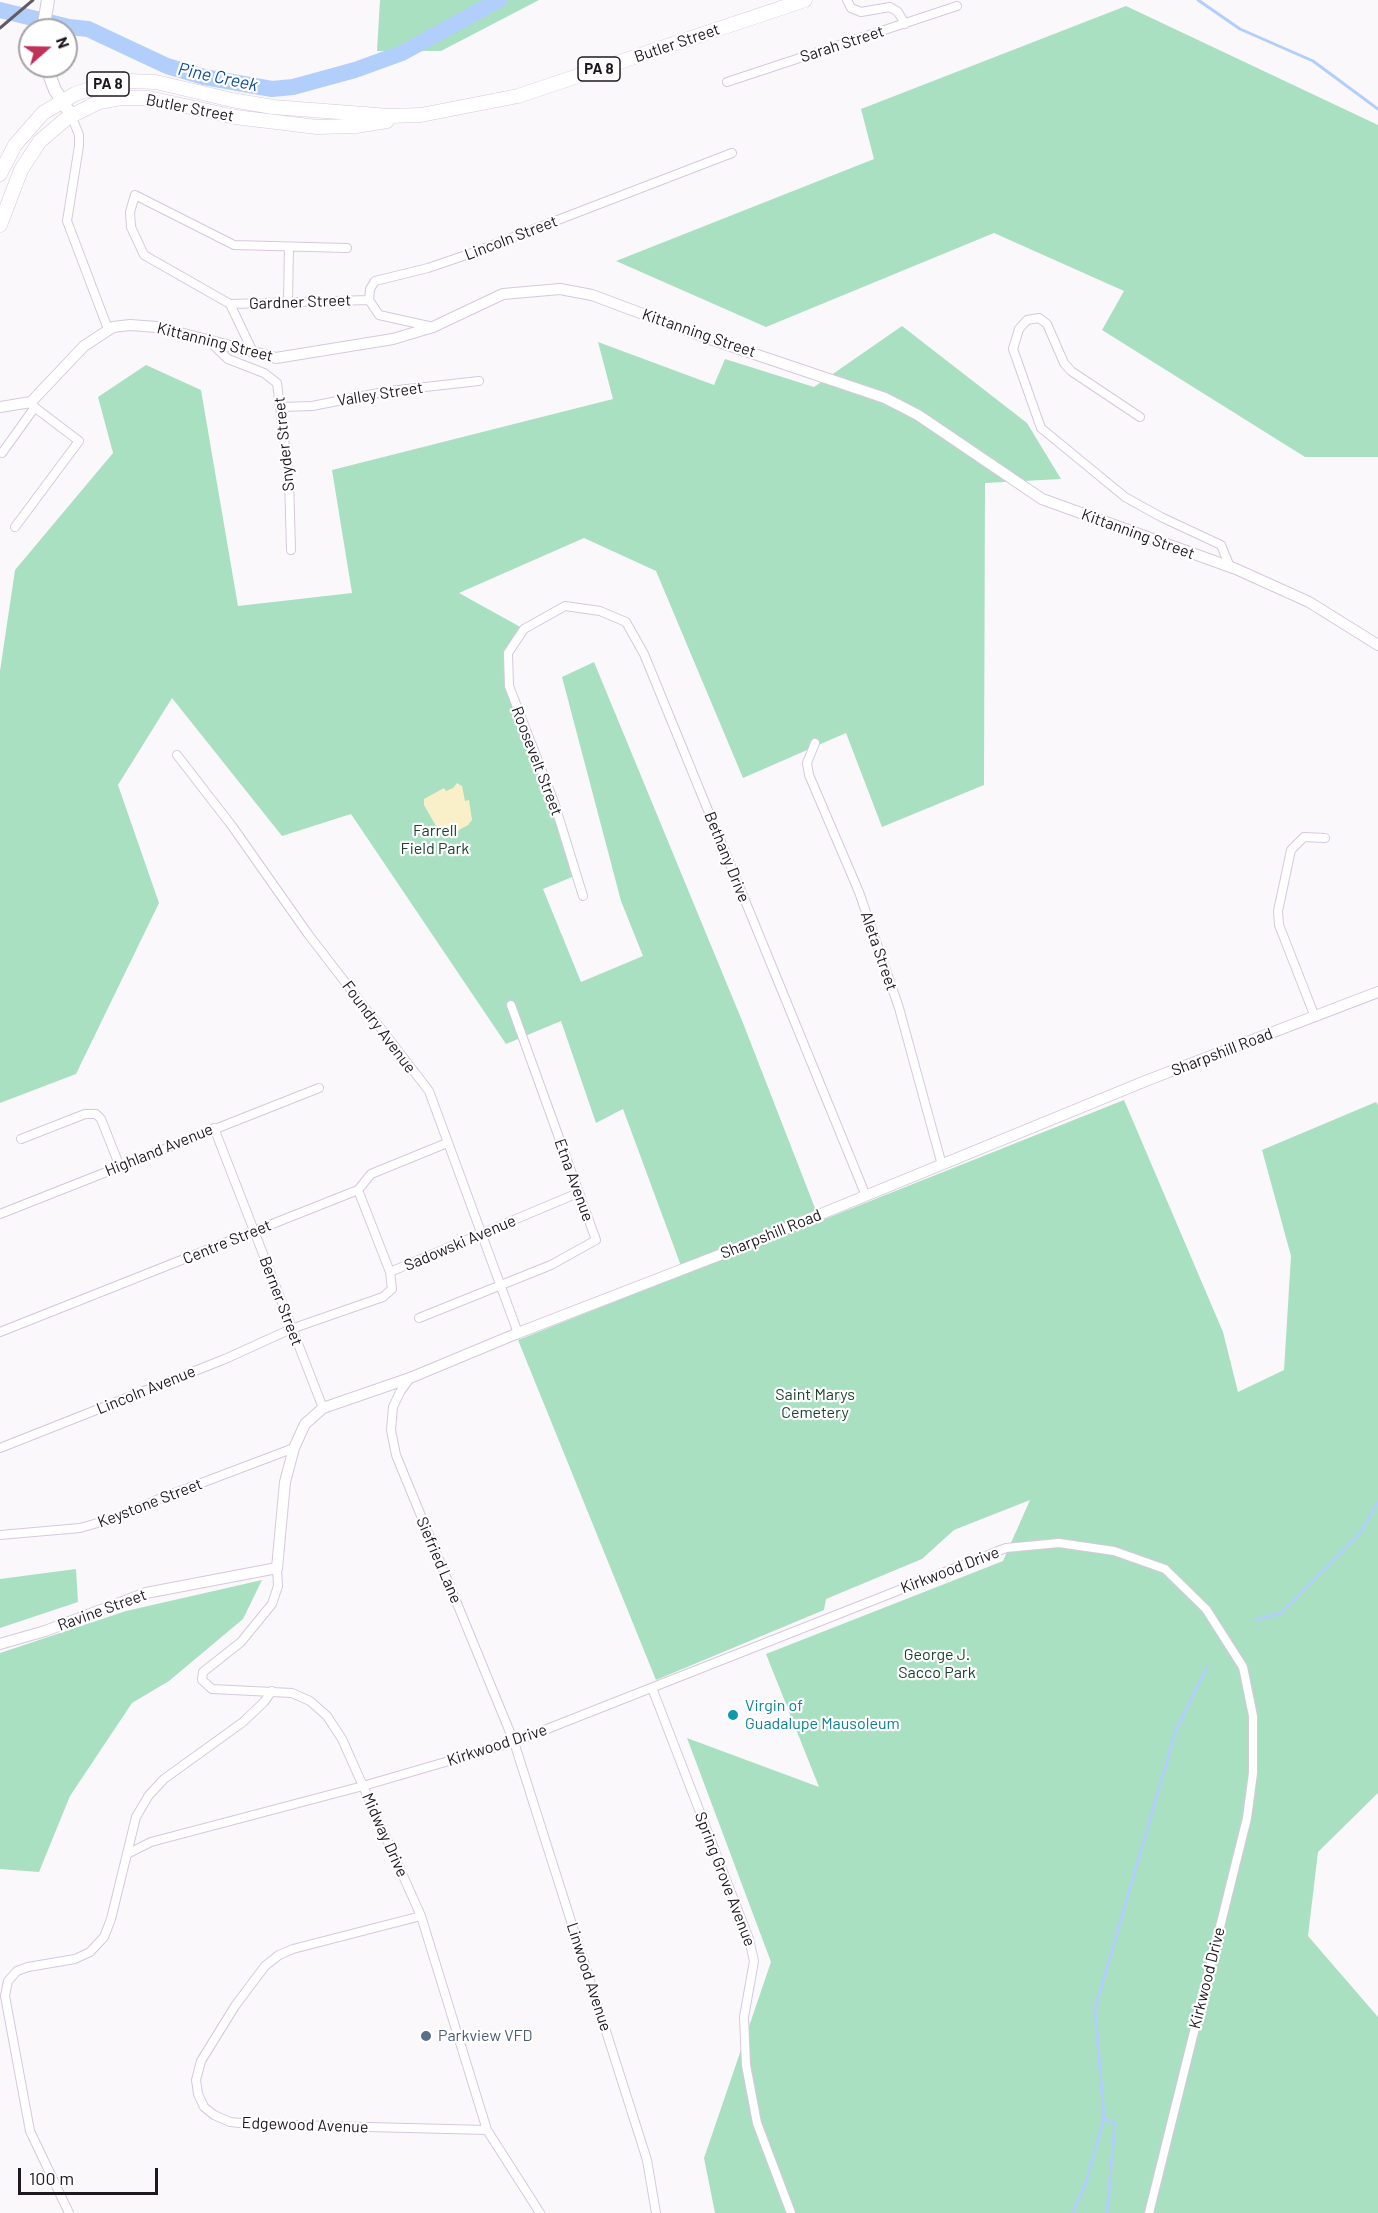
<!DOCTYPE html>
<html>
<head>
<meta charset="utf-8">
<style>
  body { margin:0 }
  #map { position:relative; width:1378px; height:2213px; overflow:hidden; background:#fbf8fc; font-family:Barlow,sans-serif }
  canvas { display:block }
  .north { position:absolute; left:18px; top:18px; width:60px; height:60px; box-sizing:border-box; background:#fff; border:2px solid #a5a3a6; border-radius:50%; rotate:70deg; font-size:16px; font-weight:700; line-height:24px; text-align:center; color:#1e1820 }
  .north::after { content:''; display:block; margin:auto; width:21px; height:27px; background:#c1325a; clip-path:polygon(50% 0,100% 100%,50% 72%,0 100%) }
  .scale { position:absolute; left:18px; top:2168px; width:140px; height:27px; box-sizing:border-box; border:3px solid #1e1820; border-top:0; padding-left:8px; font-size:18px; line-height:21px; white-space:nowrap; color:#1e1820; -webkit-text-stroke:4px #fff; paint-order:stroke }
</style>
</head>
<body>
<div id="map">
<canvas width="1378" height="2213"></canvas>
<div class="north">N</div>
<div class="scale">100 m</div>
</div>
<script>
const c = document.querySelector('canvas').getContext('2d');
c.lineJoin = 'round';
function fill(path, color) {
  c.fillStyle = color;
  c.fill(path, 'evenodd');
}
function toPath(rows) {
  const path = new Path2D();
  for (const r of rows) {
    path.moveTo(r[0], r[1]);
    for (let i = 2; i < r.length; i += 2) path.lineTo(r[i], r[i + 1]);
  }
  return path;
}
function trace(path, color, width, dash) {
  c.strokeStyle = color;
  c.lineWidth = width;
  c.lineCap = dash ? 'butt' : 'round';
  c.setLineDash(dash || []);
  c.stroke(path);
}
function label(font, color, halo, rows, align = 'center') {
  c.font = font + ' Barlow,sans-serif';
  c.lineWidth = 4.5;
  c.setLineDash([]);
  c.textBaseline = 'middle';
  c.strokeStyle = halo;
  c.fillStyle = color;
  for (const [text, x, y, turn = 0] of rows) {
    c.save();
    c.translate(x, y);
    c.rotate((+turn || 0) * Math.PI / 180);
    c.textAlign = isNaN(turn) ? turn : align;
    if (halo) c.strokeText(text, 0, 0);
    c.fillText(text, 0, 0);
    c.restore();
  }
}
const green = toPath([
  [380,0,539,0,441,51,377,51],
  [1126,6,1378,125,1378,457,1305,457,1102,330,1124,291,994,233,766,327,616,261,874,159,861,109],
  [902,326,1027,423,1061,479,985,483,984,785,882,827,846,733,743,778,656,571,584,538,459,593,524,629,508,653,509,686,577,875,543,889,581,982,643,956,621,901,562,677,594,662,743,1023,820,1221,1124,1100,1223,1332,1238,1392,1284,1370,1291,1256,1262,1150,1376,1102,1378,1105,1378,1793,1318,1852,1308,1936,1378,2017,1378,2213,715,2213,704,2158,771,1962,687,1738,819,1787,766,1654,1003,1561,1030,1500,954,1530,922,1559,826,1599,824,1610,656,1680,518,1340,684,1274,623,1109,596,1123,561,1021,506,1044,351,814,282,836,172,698,118,785,159,903,76,1074,0,1103,0,671,15,570,113,453,98,397,146,365,201,390,238,606,352,593,332,470,613,399,598,342,714,385,725,359,814,387],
  [76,1569,78,1602,0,1628,0,1579],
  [262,1580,243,1619,169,1681,132,1703,70,1796,39,1872,0,1869,0,1653,126,1611]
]);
const sand = toPath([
  [457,783,462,786,465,801,469,800,472,820,468,825,454,833,436,826,424,805,424,799,444,788,446,791,453,788]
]);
const stream = toPath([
  [1198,0,1240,29,1313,61,1378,109],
  [1256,1620,1281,1613,1361,1532,1378,1502],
  [1104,2118,1115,2123,1107,2213],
  [1073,2213,1086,2182,1104,2118,1095,2009,1176,1730,1207,1667]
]);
const river = toPath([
  [0,10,69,27,88,29,167,66,204,77,272,89,293,87,355,70,402,53,499,0]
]);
const minor = toPath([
  [847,0,851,8,861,12,890,7,898,12,905,24],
  [727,82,957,6],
  [71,115,79,135,79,146,67,221,108,329],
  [288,301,289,247],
  [230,304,369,300],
  [433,327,379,315,369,300,370,289,375,281,428,268,472,253,732,153],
  [209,341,228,359,264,373,277,383,289,478,291,550],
  [253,352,230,304,144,255,131,227,130,212,135,195,234,245,347,248],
  [280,407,312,406,389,391,479,381],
  [1140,417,1071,371,1064,363,1047,324,1039,318,1027,320,1019,329,1013,349,1041,428,1125,497,1161,517,1221,545,1230,567],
  [2,453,35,407],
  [15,527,79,441,29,403],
  [815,743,807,763,809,775,859,892,899,1008,942,1165],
  [177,755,232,826,308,934,429,1091,518,1333],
  [583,896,554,802,509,686,508,653,524,629,565,606,600,611,626,622,644,654,866,1196],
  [1315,1017,1279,925,1278,911,1291,850,1304,837,1325,838],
  [214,1128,323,1408],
  [21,1139,85,1114,96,1114,101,1119,120,1167],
  [0,1214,319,1088],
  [390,1272,578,1193],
  [419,1318,551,1265,596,1240,511,1005],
  [0,1332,358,1190,371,1174,447,1143],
  [410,1378,400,1392,393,1407,391,1430,396,1455,514,1742,647,2160,656,2213],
  [0,1448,225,1359,291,1329,383,1297,392,1289,390,1272,358,1190],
  [0,1535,80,1528,115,1518,159,1499,294,1448],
  [277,1568,278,1586,272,1604,241,1642,203,1672,202,1680,212,1689,292,1693,310,1701,327,1716,342,1739,421,1916,487,2130,540,2213],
  [652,1688,749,1939,754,1961,744,2017,746,2065,757,2123,791,2213],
  [127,1854,151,1842,363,1786,514,1742,1006,1548,1059,1543,1114,1551,1165,1569,1206,1609,1243,1667,1253,1716,1253,1773,1247,1818,1149,2213],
  [421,1916,293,1949,279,1955,265,1966,235,2006,201,2061,196,2080,198,2094,204,2107,214,2115,230,2122,250,2124,487,2130],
  [69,2213,30,2131,5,1996,8,1981,17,1971,28,1967,75,1959,90,1952,104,1937,111,1919,136,1817,149,1795,164,1779,243,1722,264,1702,272,1691]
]);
const tertiary = toPath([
  [0,407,31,402,84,346,113,327,130,325,157,327,276,358,393,339,433,327,503,294,560,289,592,295,707,338,885,398,918,415,1042,499,1236,569,1309,602,1378,645],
  [0,1644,45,1631,146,1593,277,1568,285,1482,294,1448,305,1424,323,1408,410,1378,518,1333,748,1244,1148,1080,1378,992]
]);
const secondary = toPath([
  [43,30,48,0],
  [46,66,55,90,71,115]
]);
const trunk = toPath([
  [0,174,15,145,43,113,75,94,102,85,128,81,156,82,232,100,273,107,390,116,421,115,518,96,805,0],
  [0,225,21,170,40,141,67,118,99,102,121,98,149,98,235,117,317,127,356,126,387,121]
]);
const rail = toPath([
  [0,28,33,0]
]);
const markers = [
  [733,1715,6,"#0f9aa8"],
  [426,2036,6,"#5c6f8a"]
];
const shields = [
  [599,69,42],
  [108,84,42]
];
const shieldNames = [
  ["PA 8",599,69],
  ["PA 8",108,84]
];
const streetNames = [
  ["Butler Street",677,43,-19],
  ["Sarah Street",842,44,-18],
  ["Butler Street",190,108,11],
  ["Lincoln Street",511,238,-21],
  ["Gardner Street",300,302,-2],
  ["Kittanning Street",699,333,19],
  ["Kittanning Street",215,342,14],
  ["Valley Street",380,394,-9],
  ["Snyder Street",284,444,-96],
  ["Kittanning Street",1138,534,20],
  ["Roosevelt Street",537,761,69],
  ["Bethany Drive",727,857,68],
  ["Aleta Street",879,951,71],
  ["Foundry Avenue",379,1027,53],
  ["Sharpshill Road",1222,1052,-21],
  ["Highland Avenue",159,1150,-22],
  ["Etna Avenue",574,1180,70],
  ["Sharpshill Road",771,1234,-22],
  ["Centre Street",227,1242,-22],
  ["Sadowski Avenue",460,1243,-23],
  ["Berner Street",281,1301,69],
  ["Lincoln Avenue",146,1390,-22],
  ["Keystone Street",150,1503,-21],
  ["Siefried Lane",439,1560,67],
  ["Kirkwood Drive",950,1570,-21],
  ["Ravine Street",102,1610,-20],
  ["Kirkwood Drive",497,1745,-18],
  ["Midway Drive",385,1835,66],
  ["Spring Grove Avenue",725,1879,69],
  ["Linwood Avenue",589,1977,72],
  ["Kirkwood Drive",1207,1978,-76],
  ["Edgewood Avenue",305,2125,2]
];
const parkNames = [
  ["Farrell",435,831],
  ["Field Park",435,849],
  ["Saint Marys",815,1395],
  ["Cemetery",815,1413],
  ["George J.",937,1655],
  ["Sacco Park",937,1673]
];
const cultureNames = [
  ["Virgin of",745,1706],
  ["Guadalupe Mausoleum",745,1724]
];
const serviceNames = [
  ["Parkview VFD",438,2036]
];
const waterNames = [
  ["Pine Creek",218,77,12]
];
fill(green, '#a9e0c1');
fill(sand, '#f9f0ca');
trace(stream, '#b2cffb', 3);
trace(river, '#b2cffb', 16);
trace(minor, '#d7c8dd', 10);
trace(tertiary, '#d7c8dd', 12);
trace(secondary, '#d7c8dd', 14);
trace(trunk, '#d7c8dd', 15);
trace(minor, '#fff', 8);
trace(tertiary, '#fff', 10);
trace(secondary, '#fff', 12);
trace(trunk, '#fff', 14);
trace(rail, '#615c63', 3);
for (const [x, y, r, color] of markers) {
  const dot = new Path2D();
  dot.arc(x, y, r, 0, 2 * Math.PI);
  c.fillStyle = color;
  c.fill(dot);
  trace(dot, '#fff', 2);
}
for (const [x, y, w] of shields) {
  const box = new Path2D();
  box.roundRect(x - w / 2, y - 12, w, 24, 4.5);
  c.fillStyle = '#fff';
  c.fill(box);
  trace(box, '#1e1820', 1.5);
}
label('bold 15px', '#1e1820', null, shieldNames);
label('16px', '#1e1820', '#fff', streetNames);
label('16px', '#1b432f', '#fff', parkNames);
label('16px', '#0d838f', '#fff', cultureNames, 'left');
label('16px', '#4e5e75', '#fff', serviceNames, 'left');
label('italic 18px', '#134ea0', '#fff', waterNames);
</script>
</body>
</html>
